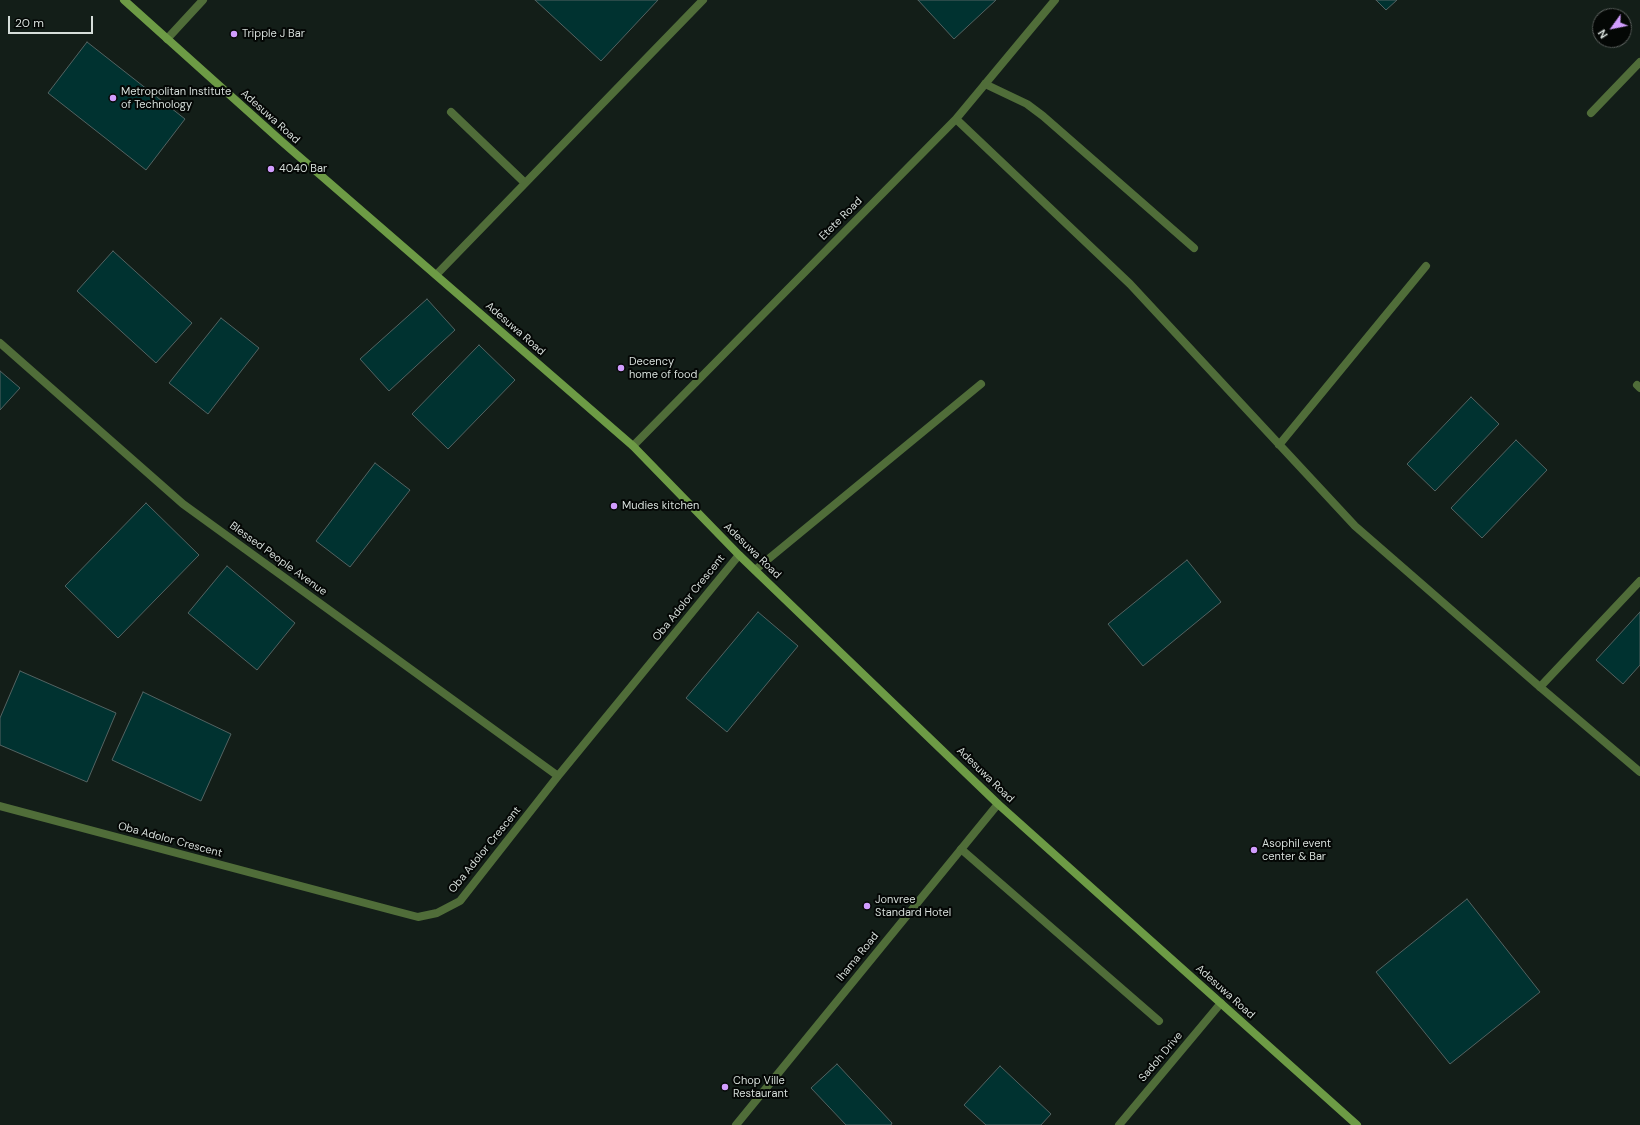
<!DOCTYPE html>
<html>
<head>
<meta charset="utf-8">
<style>
  body { margin:0 }
  #map { position:relative; width:1640px; height:1125px; overflow:hidden; background:#131e18; font-family:"DM Sans",sans-serif }
  canvas { display:block }
  .north { position:absolute; left:1592px; top:8px; width:40px; height:40px; box-sizing:border-box; background:#040705; border:1px solid #585d5a; border-radius:50%; rotate:237deg; font-size:11px; font-weight:700; line-height:16px; text-align:center; color:#d6deda }
  .north::after { content:''; display:block; margin:auto; width:14px; height:18px; background:#d19dfe; clip-path:polygon(50% 0,100% 100%,50% 72%,0 100%) }
  .scale { position:absolute; left:8px; top:16px; width:85px; height:18px; box-sizing:border-box; border:2px solid #d6deda; border-top:0; padding-left:5px; font-size:12px; line-height:14px; white-space:nowrap; color:#d6deda; -webkit-text-stroke:3px #040705; paint-order:stroke }
</style>
</head>
<body>
<div id="map">
<canvas width="1640" height="1125"></canvas>
<div class="north">N</div>
<div class="scale">20 m</div>
</div>
<script>
const c = document.querySelector('canvas').getContext('2d');
c.lineJoin = 'round';
function fill(path, color) {
  c.fillStyle = color;
  c.fill(path, 'evenodd');
}
function toPath(rows) {
  const path = new Path2D();
  for (const r of rows) {
    path.moveTo(r[0], r[1]);
    for (let i = 2; i < r.length; i += 2) path.lineTo(r[i], r[i + 1]);
  }
  return path;
}
function trace(path, color, width, dash) {
  c.strokeStyle = color;
  c.lineWidth = width;
  c.lineCap = dash ? 'butt' : 'round';
  c.setLineDash(dash || []);
  c.stroke(path);
}
function label(font, color, halo, rows, align = 'center') {
  c.font = font + ' "DM Sans",sans-serif';
  c.lineWidth = 4;
  c.setLineDash([]);
  c.textBaseline = 'middle';
  c.strokeStyle = halo;
  c.fillStyle = color;
  for (const [text, x, y, turn = 0] of rows) {
    c.save();
    c.translate(x, y);
    c.rotate((+turn || 0) * Math.PI / 180);
    c.textAlign = isNaN(turn) ? turn : align;
    if (halo) c.strokeText(text, 0, 0);
    c.fillText(text, 0, 0);
    c.restore();
  }
}
const building = toPath([
  [535,0,658,0,601,61,535,0],
  [918,0,996,0,954,39,918,0],
  [1376,0,1397,0,1386,10,1376,0],
  [87,42,185,119,146,170,48,93,87,42],
  [113,251,192,323,156,363,77,291,113,251],
  [427,299,455,330,389,391,360,359,427,299],
  [221,318,259,348,208,414,169,383,221,318],
  [479,345,515,380,448,449,412,414,479,345],
  [0,371,20,388,0,410,0,371],
  [1471,397,1499,424,1435,491,1407,464,1471,397],
  [1516,440,1547,470,1482,538,1451,508,1516,440],
  [375,463,410,490,350,567,316,541,375,463],
  [146,503,199,555,118,638,65,586,146,503],
  [1187,560,1221,602,1143,666,1108,624,1187,560],
  [227,566,295,623,257,670,188,613,227,566],
  [758,612,798,646,727,732,686,698,758,612],
  [1640,612,1640,665,1623,684,1596,660,1640,612],
  [20,671,116,713,87,782,0,745,0,718,20,671],
  [143,692,231,734,201,801,112,760,143,692],
  [1467,899,1540,992,1450,1064,1376,972,1467,899],
  [837,1064,892,1123,891,1125,846,1125,811,1088,837,1064],
  [1000,1066,1051,1114,1041,1125,986,1125,964,1105,1000,1066]
]);
const lane = toPath([
  [167,39,203,0],
  [985,84,1027,104,1043,116,1194,248],
  [451,112,525,183],
  [436,275,703,0],
  [1637,385,1640,388],
  [1540,687,1640,581],
  [961,849,1159,1021]
]);
const street = toPath([
  [1591,113,1640,62],
  [956,119,1130,284,1355,526,1540,687,1640,772],
  [0,343,183,504,558,776],
  [1279,445,1426,266],
  [633,446,956,119,1055,0],
  [755,570,981,384],
  [0,806,395,911,418,917,437,913,460,901,558,776,739,555],
  [736,1125,998,804],
  [1119,1125,1221,1003]
]);
const secondary = toPath([
  [124,0,280,140,633,446,739,555,998,804,1357,1125]
]);
const markers = [
  [234,34,4,"#d19dfe"],
  [113,98,4,"#d19dfe"],
  [271,169,4,"#d19dfe"],
  [621,368,4,"#d19dfe"],
  [614,506,4,"#d19dfe"],
  [1254,850,4,"#d19dfe"],
  [867,906,4,"#d19dfe"],
  [725,1087,4,"#d19dfe"]
];
const poiNames = [
  ["Tripple J Bar",242,34],
  ["Metropolitan Institute",121,92],
  ["of Technology",121,105],
  ["4040 Bar",279,169],
  ["Decency",629,362],
  ["home of food",629,375],
  ["Mudies kitchen",622,506],
  ["Asophil event",1262,844],
  ["center & Bar",1262,857],
  ["Jonvree",875,900],
  ["Standard Hotel",875,913],
  ["Chop Ville",733,1081],
  ["Restaurant",733,1094]
];
const streetNames = [
  ["Adesuwa Road",270,117,42],
  ["Etete Road",841,219,-45],
  ["Adesuwa Road",515,329,41],
  ["Adesuwa Road",752,551,44],
  ["Blessed People Avenue",278,559,36],
  ["Oba Adolor Crescent",689,598,-51],
  ["Adesuwa Road",985,775,44],
  ["Oba Adolor Crescent",170,840,15],
  ["Oba Adolor Crescent",485,850,-51],
  ["Ihama Road",858,957,-51],
  ["Adesuwa Road",1225,992,42],
  ["Sadoh Drive",1161,1057,-50]
];
fill(building, '#003230');
trace(building, '#536362', 1);
trace(lane, '#506d39', 8);
trace(street, '#506d39', 8);
trace(secondary, '#6d9b45', 8);
for (const [x, y, r, color] of markers) {
  const dot = new Path2D();
  dot.arc(x, y, r, 0, 2 * Math.PI);
  c.fillStyle = color;
  c.fill(dot);
  trace(dot, '#040705', 1.5);
}
label('11px', '#d6deda', '#040705', poiNames, 'left');
label('11px', '#d6deda', '#040705', streetNames);
</script>
</body>
</html>
